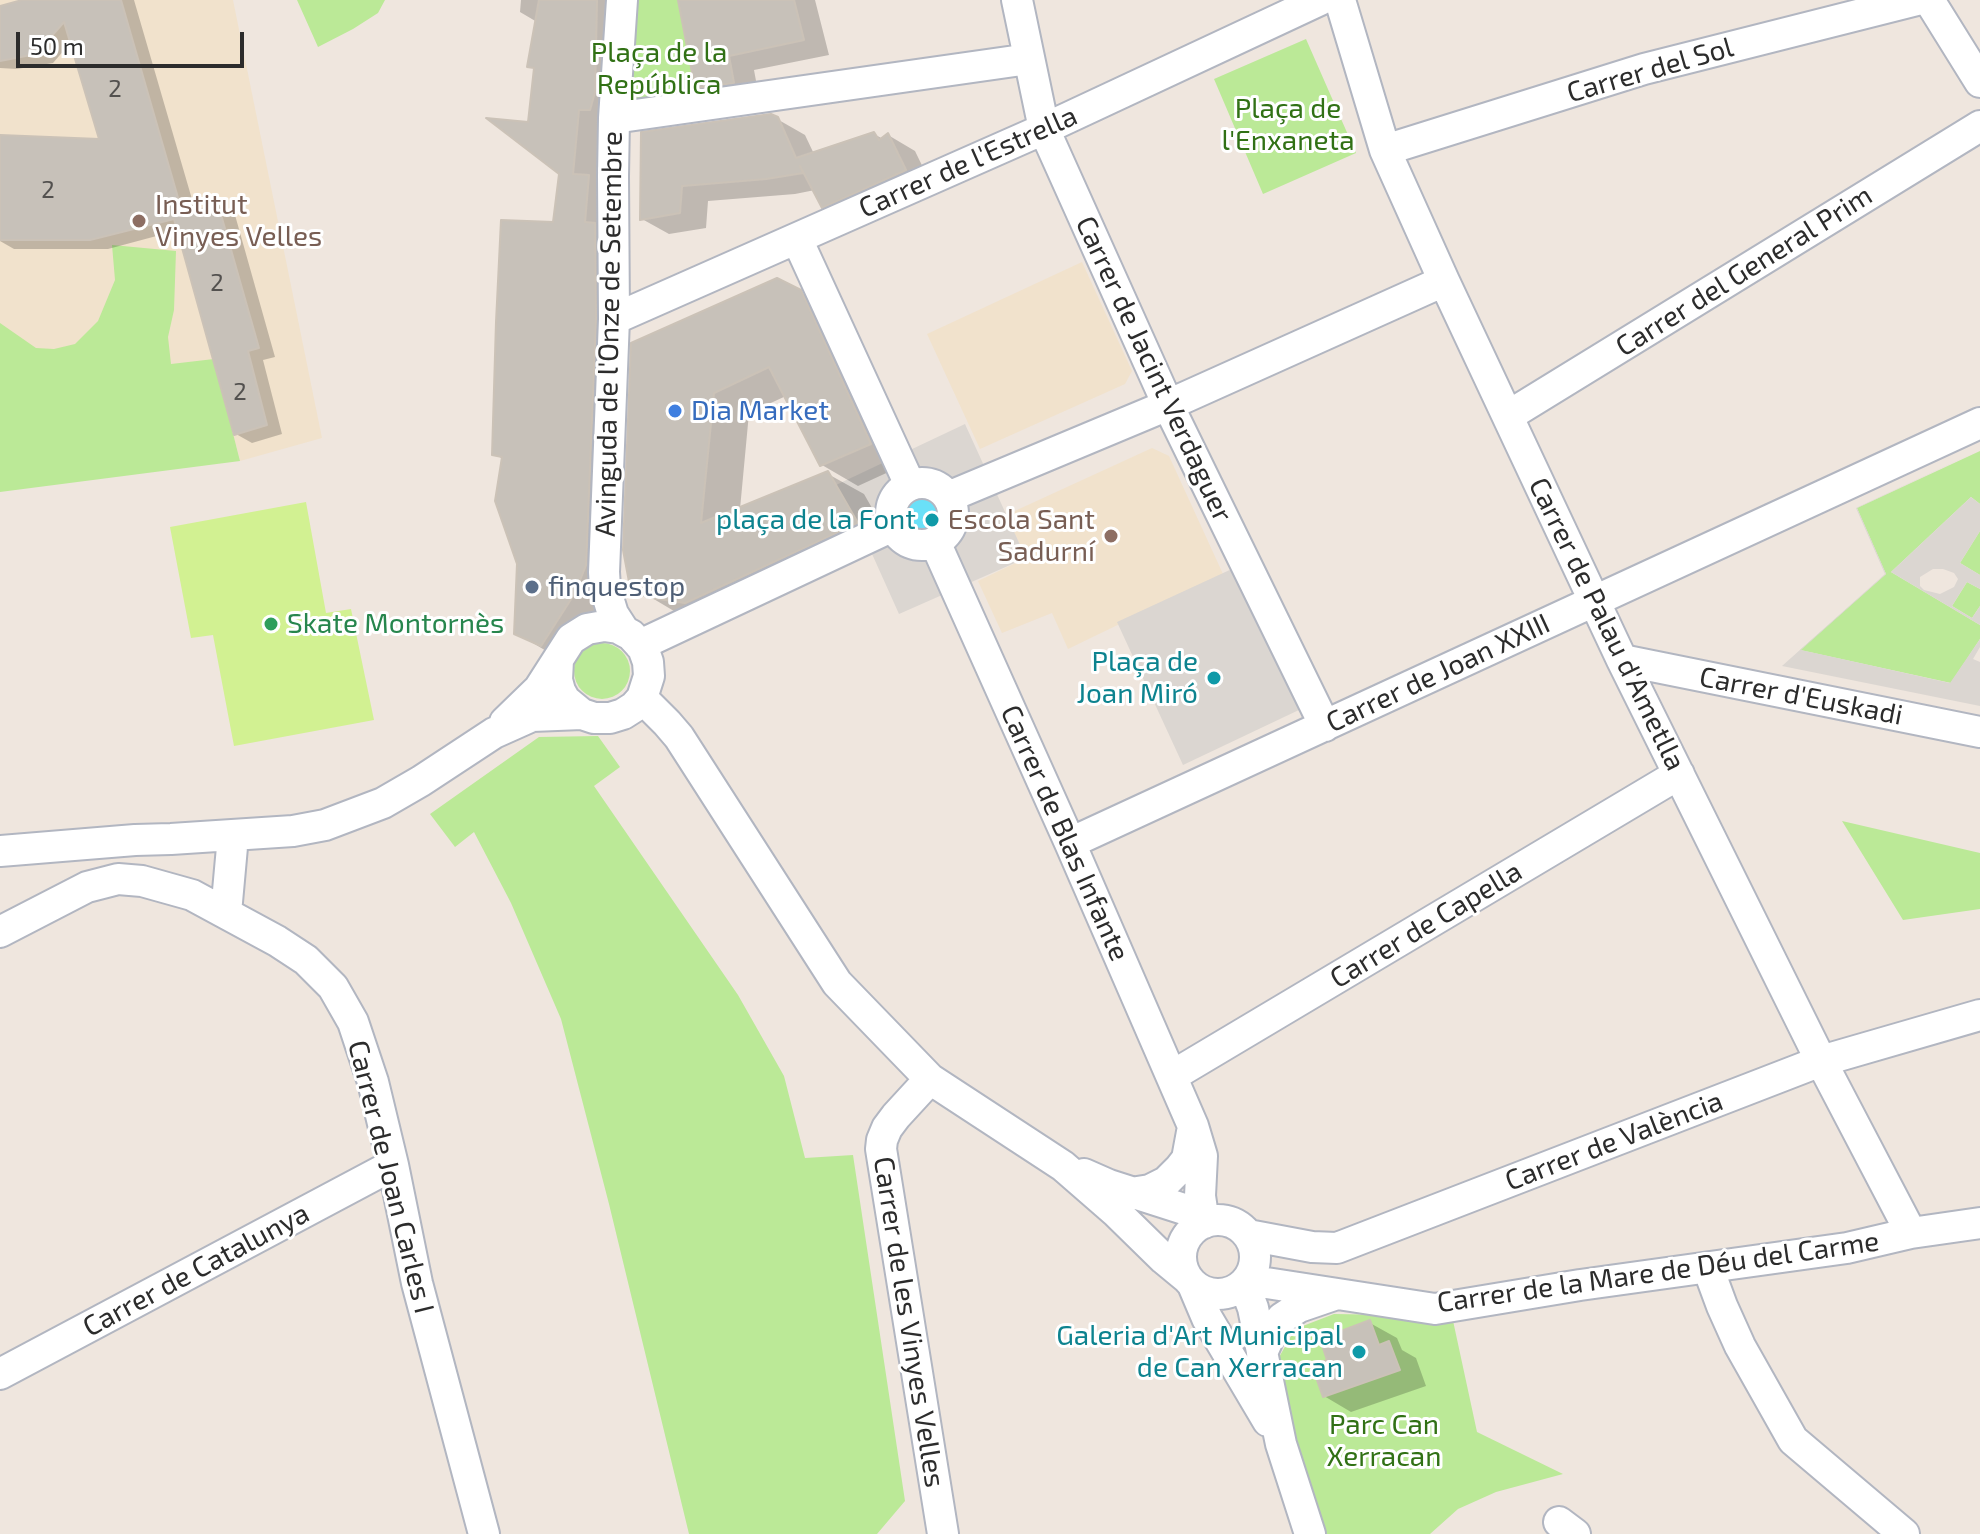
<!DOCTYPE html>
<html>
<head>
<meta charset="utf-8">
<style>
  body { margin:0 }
  #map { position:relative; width:1980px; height:1534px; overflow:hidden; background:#efe6de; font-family:"Exo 2",sans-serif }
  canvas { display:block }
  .scale { position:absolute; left:16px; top:32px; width:228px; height:36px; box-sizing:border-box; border:4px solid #2c2c2c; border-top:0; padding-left:10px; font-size:24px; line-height:28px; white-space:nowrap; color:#2c2c2c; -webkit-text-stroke:6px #fff; paint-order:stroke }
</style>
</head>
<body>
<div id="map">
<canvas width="1980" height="1534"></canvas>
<div class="scale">50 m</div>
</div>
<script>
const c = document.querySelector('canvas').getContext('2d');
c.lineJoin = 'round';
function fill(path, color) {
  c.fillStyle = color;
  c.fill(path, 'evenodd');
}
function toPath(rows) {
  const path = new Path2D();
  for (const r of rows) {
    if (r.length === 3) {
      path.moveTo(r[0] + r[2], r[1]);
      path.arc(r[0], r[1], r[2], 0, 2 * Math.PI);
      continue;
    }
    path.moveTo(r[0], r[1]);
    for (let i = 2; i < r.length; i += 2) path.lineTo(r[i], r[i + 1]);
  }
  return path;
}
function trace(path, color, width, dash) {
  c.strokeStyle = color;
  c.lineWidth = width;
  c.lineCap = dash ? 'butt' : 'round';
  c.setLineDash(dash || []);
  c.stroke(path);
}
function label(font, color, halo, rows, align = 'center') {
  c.font = font + ' "Exo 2",sans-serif';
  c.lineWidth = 6;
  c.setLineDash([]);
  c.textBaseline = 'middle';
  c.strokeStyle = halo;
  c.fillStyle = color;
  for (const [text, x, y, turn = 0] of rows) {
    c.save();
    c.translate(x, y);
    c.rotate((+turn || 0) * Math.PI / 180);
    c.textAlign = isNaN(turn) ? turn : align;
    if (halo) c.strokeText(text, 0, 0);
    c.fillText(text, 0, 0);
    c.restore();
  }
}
const education = toPath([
  [0,0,233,0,322,438,240,461,236,445,0,477],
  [1082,262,1132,371,1125,384,980,449,927,334],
  [1152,448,1169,456,1223,574,1068,649,1052,613,1002,633,978,581,1026,558,1006,515]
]);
const green = toPath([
  [297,0,385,0,378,13,353,29,318,47],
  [632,0,687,0,679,3,697,98,623,108],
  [1306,39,1356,153,1263,194,1214,79],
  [112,245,176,251,174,310,168,337,171,364,214,359,240,461,0,492,0,323,36,348,54,349,75,344,98,321,115,280],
  [1980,451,1980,504,1971,497,1891,572,1980,625,1980,639,1951,683,1800,650,1886,574,1857,508],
  [1980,531,1980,575,1960,563],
  [1967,582,1980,589,1980,606,1972,618,1952,606],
  [602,671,28],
  [598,736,620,767,594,786,738,995,784,1076,805,1158,853,1155,905,1501,877,1534,689,1534,609,1204,561,1019,511,903,474,832,455,847,430,814,539,737],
  [1842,821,1980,853,1980,909,1903,920],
  [1334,1314,1452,1316,1477,1432,1563,1474,1496,1492,1458,1509,1430,1534,1310,1534,1278,1359,1295,1329]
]);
const pitch = toPath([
  [306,502,326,613,351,609,374,720,234,746,213,635,191,638,170,527]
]);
const plaza = toPath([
  [965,424,1026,558,899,614,859,525,836,485],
  [1980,450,1857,508,1886,574,1801,650,1950,683,1980,639,1980,647,1973,659,1980,662,1980,706,1782,666,1885,574,1856,508],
  [1971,497,1980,504,1980,531,1960,563,1980,575,1980,589,1967,582,1952,606,1972,618,1980,606,1980,625,1891,572],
  [1933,569,1943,569,1954,573,1958,579,1954,587,1940,594,1924,590,1920,586,1920,577],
  [1234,568,1301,709,1183,765,1117,622]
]);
const water = toPath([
  [921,511,22]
]);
const shadow = toPath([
  [28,0,134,0,196,213,218,206,235,215,275,357,263,360,282,434,252,443,236,434,179,230,108,249,14,249,0,241,0,137,101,141,72,41,53,63,17,69,0,68,0,7],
  [521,0,632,0,628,40,607,612,574,663,548,652,516,633,519,564,503,459,494,454,555,224,561,173,529,124,536,70,529,66,537,22,520,12],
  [695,0,815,0,829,55,754,70,759,97,723,102,697,87],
  [777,119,805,135,814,154,874,134,883,139,888,135,915,151,932,186,850,222,823,206,815,190,795,194,708,201,706,228,669,234,642,219,643,134],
  [800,292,836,313,906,464,858,486,822,465,786,396,749,413,740,509,828,474,864,494,892,543,722,622,684,617,647,595,633,345],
  [1370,1323,1397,1338,1402,1350,1416,1358,1426,1386,1351,1412,1324,1396,1330,1362]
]);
const building = toPath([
  [22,0,121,0,183,215,218,204,259,348,248,351,267,425,234,435,174,219,90,240,0,240,0,135,99,139,64,22,36,54,0,61,0,6,22,0],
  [539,0,597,0,595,92,590,110,579,110,573,174,589,175,585,222,595,223,596,319,586,565,575,593,541,646,514,634,517,564,495,501,502,457,492,455,496,322,501,220,553,222,559,174,486,118,528,122,534,68,527,67,539,0],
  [678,0,794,0,804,40,729,56,734,83,695,88,678,0],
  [771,114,778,117,796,158,874,132,879,140,888,133,906,170,822,208,800,166,803,173,766,179,682,186,680,213,640,220,641,132,771,114],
  [777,278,801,290,871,444,820,466,769,367,714,393,701,523,828,471,858,523,685,603,646,597,630,587,623,550,631,343,777,278],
  [1370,1320,1379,1345,1389,1341,1400,1370,1323,1397,1312,1366,1327,1360,1320,1339,1370,1320]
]);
const minor = toPath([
  [622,0,614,118,613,176,614,319,604,572,605,588,613,614,624,631],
  [1017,0,1044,129,1168,405,1325,726],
  [1340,0,1385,150,1444,281,1622,660,1821,1061,1911,1233],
  [1929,0,1980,82],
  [614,118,1029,59],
  [1385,150,1644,69,1917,0],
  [797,239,910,485],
  [614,319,1044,129,1320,0],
  [1508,416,1980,126],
  [922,514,31],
  [948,497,1168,405,1444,281],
  [935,542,1070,843,1193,1126,1202,1156,1200,1196,1204,1223],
  [640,645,893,526],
  [1622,660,1980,732],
  [642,698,667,723,679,737,837,983,930,1079,1063,1166,1117,1213,1164,1259,1187,1278],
  [505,722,539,689,571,639,587,629,604,626,618,628,631,635,643,648,648,662,649,676,642,698,634,707,623,714,610,718,594,718,582,714,565,700,560,691,557,680,558,660],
  [1070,843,1980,423],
  [0,851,135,840,171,839,293,831,325,825,383,803,421,781,494,733,532,716,582,714],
  [226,913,233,836],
  [0,932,87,887,118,879,142,881,192,895,277,941,306,960,333,987,353,1022,373,1082,393,1165,417,1283,484,1534],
  [1172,1076,1679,774],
  [930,1079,896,1116,887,1128,882,1140,881,1149,943,1534],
  [1084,1174,1109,1185,1187,1210,1201,1224],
  [1131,1193,1150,1190,1166,1182,1180,1168,1187,1159,1192,1132],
  [1218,1257,37],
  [1248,1235,1312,1247,1337,1248,1821,1061,1980,1015],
  [1708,1268,1722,1306,1740,1346,1793,1440,1904,1534],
  [1247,1280,1435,1309,1580,1285,1847,1248,1911,1233,1980,1223],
  [1244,1284,1253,1308,1281,1444,1310,1534],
  [1193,1285,1207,1318,1268,1421],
  [1262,1353,1270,1335,1282,1318,1299,1307,1334,1295],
  [0,1374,393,1165],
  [1559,1522,1575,1534]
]);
const markers = [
  [139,221,8,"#8d6e63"],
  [675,411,8,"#3f7fe0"],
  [932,520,8,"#0f9aa8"],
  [1111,536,8,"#8d6e63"],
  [532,587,8,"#5c6f8a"],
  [271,624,8,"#2e9e5b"],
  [1214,678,8,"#0f9aa8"],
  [1359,1352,8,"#0f9aa8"]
];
const numberNames = [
  ["2",115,89],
  ["2",48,190],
  ["2",217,283],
  ["2",240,392]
];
const parkNames = [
  ["Plaça de la",659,53],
  ["República",659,85],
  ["Plaça de",1288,109],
  ["l'Enxaneta",1288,141],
  ["Parc Can",1384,1425],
  ["Xerracan",1384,1457]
];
const streetNames = [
  ["Carrer del Sol",1650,70,-16],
  ["Carrer de l'Estrella",968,162,-24],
  ["Carrer del General Prim",1744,271,-32],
  ["Avinguda de l'Onze de Setembre",609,334,-89],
  ["Carrer de Jacint Verdaguer",1154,369,65],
  ["Carrer de Palau d'Ametlla",1607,624,64],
  ["Carrer de Joan XXIII",1438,673,-25],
  ["Carrer d'Euskadi",1801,696,11],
  ["Carrer de Blas Infante",1065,833,66],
  ["Carrer de Capella",1426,925,-31],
  ["Carrer de València",1614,1141,-21],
  ["Carrer de Joan Carles I",391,1177,76],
  ["Carrer de Catalunya",196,1270,-28],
  ["Carrer de la Mare de Déu del Carme",1658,1272,-8],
  ["Carrer de les Vinyes Velles",909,1322,81]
];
const educationNames = [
  ["Institut",155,205],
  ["Vinyes Velles",155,237],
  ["Escola Sant",1095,520,"right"],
  ["Sadurní",1095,552,"right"]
];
const shopNames = [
  ["Dia Market",691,411]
];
const cultureNames = [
  ["plaça de la Font",916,520],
  ["Plaça de",1198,662],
  ["Joan Miró",1198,694],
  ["Galeria d'Art Municipal",1343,1336],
  ["de Can Xerracan",1343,1368]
];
const serviceNames = [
  ["finquestop",548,587]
];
const leisureNames = [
  ["Skate Montornès",287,624]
];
fill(education, '#f1e2cc');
fill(green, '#bbe997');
fill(pitch, '#d2f192');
fill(plaza, '#dbd6d1');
fill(water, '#6ae0f8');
fill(shadow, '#0003');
fill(building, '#c7c1b9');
trace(building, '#cbc2b7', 2);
trace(minor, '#b2b6c1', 34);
trace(minor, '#fff', 30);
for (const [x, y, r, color] of markers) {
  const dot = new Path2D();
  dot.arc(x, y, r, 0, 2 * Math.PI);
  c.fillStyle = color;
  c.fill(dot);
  trace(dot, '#fff', 3);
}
label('24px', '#53514f', null, numberNames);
label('28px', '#317115', '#fff', parkNames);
label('28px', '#2c2c2c', '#fff', streetNames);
label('28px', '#785e54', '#fff', educationNames, 'left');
label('28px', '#366cbe', '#fff', shopNames, 'left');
label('28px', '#0d838f', '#fff', cultureNames, 'right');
label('28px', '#4e5e75', '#fff', serviceNames, 'left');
label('28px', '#27864d', '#fff', leisureNames, 'left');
</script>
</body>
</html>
